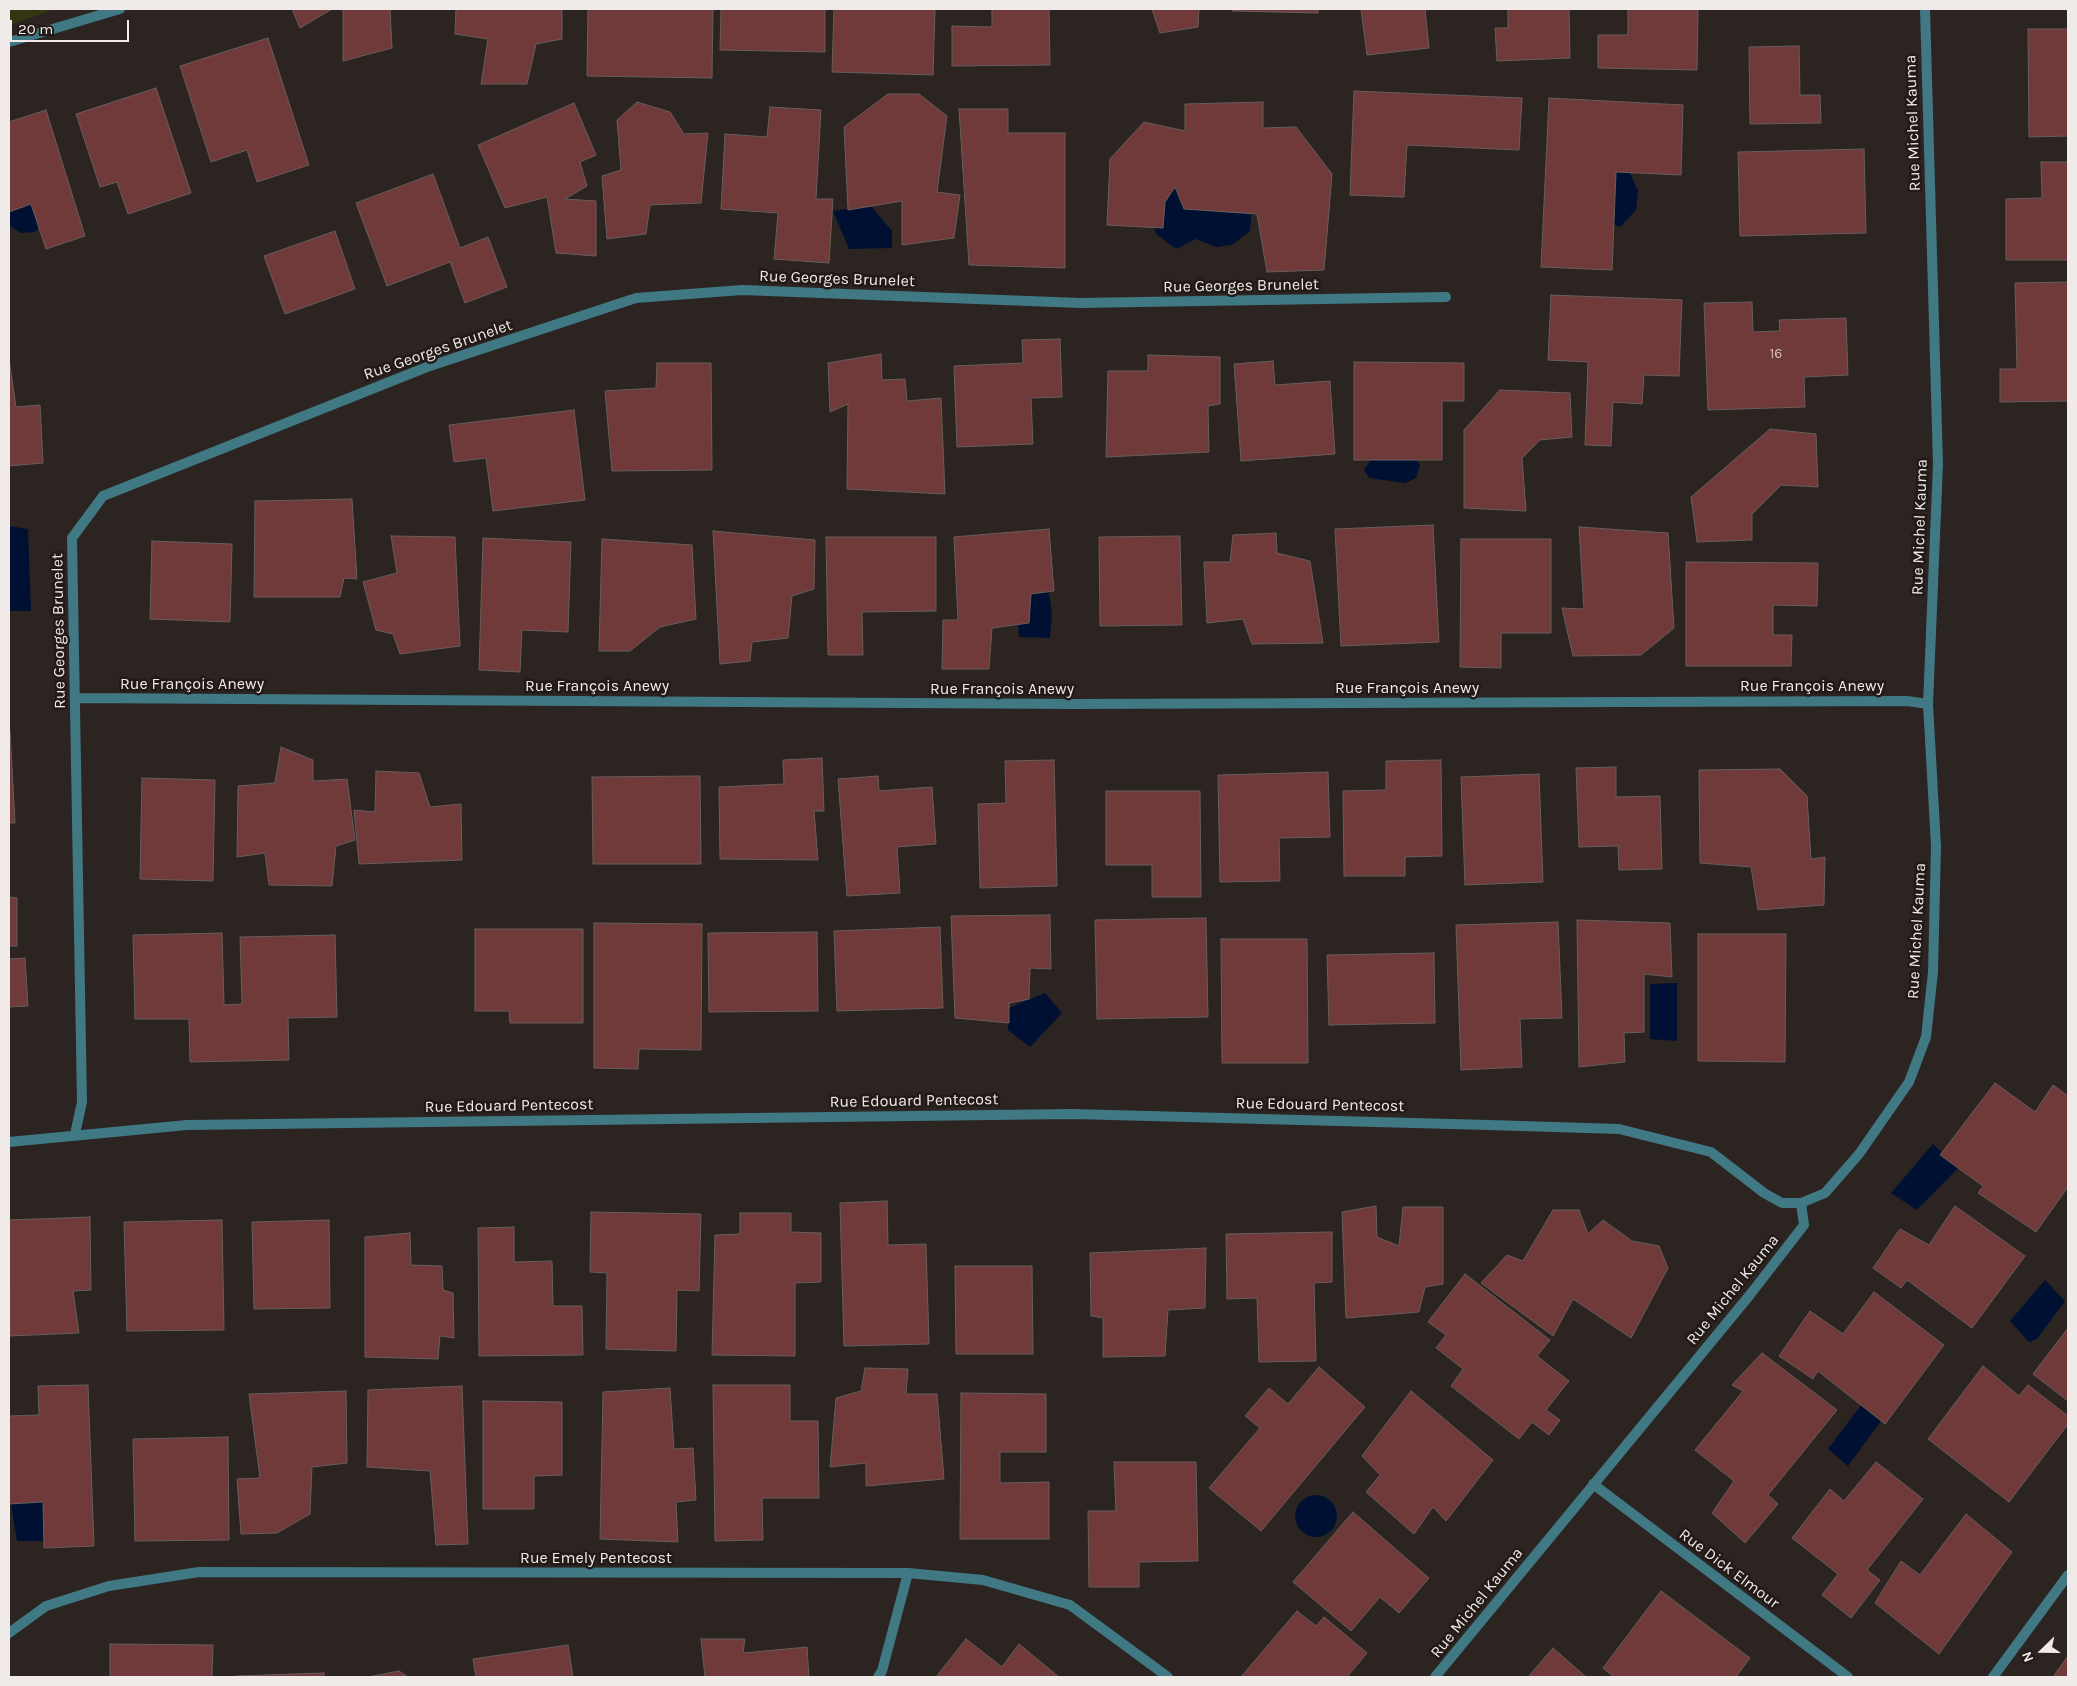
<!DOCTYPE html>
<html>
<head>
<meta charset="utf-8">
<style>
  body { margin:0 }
  #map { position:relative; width:2077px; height:1686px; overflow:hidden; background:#2b2421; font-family:Karla,sans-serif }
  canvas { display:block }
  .frame { position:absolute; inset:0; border:10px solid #f0ebe9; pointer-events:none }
  .north { position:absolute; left:2017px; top:1626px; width:50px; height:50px; -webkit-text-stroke:4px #211a17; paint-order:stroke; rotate:248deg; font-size:14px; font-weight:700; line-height:20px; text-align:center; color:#f0ebe9 }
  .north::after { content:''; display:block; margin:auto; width:18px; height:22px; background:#f0ebe9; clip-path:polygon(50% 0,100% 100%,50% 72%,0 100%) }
  .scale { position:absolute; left:10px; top:20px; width:119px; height:22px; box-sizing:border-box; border:2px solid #f0ebe9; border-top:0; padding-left:6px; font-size:15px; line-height:18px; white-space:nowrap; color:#f0ebe9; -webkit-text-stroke:4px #211a17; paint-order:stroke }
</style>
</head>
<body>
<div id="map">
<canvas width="2077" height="1686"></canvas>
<div class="frame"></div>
<div class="north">N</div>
<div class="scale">20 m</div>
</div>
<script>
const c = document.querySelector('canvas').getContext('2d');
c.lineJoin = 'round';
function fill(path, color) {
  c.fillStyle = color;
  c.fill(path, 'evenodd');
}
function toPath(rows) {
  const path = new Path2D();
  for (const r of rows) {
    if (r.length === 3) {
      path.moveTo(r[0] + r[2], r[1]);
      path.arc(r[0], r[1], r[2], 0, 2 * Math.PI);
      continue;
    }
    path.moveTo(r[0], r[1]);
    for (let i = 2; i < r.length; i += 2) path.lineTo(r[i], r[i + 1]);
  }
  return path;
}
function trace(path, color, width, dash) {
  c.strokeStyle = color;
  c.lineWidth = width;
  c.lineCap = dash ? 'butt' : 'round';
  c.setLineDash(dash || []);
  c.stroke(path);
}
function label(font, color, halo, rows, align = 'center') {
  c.font = font + ' Karla,sans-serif';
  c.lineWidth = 5;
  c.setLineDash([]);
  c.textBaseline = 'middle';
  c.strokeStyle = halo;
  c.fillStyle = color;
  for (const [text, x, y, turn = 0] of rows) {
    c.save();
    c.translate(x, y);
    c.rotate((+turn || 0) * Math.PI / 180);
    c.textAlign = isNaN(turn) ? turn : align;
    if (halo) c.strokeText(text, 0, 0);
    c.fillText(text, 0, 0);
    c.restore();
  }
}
const green = toPath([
  [9,9,56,9,9,25]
]);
const water = toPath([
  [1624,160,1638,191,1636,210,1620,227,1595,217,1599,196],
  [1166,182,1252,207,1250,231,1232,245,1216,247,1196,239,1176,249,1156,234,1151,207],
  [33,193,40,228,34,232,21,233,9,225,9,199,12,195],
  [871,206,892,231,892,248,849,249,833,211],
  [1411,454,1420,465,1416,478,1405,483,1369,478,1364,470,1374,455],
  [9,526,28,529,31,611,9,611],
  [1048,586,1052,614,1050,638,1019,637,1016,590],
  [1677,983,1677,1041,1650,1039,1650,984],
  [1045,993,1062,1013,1030,1047,1008,1030,1009,1008],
  [1933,1144,1958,1168,1917,1210,1891,1193],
  [2045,1280,2065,1301,2037,1339,2029,1342,2010,1321],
  [1864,1401,1881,1421,1848,1466,1828,1449],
  [48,1489,51,1541,17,1541,9,1493],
  [1316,1516,21]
]);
const building = toPath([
  [292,9,332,9,300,28,292,9],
  [343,9,390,9,392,48,343,61,343,9],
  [456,9,562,9,562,39,536,44,527,84,481,84,488,39,455,34,456,9],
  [588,9,713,9,712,78,587,76,588,9],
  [721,9,825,9,825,52,720,50,721,9],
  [834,9,935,9,933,75,832,72,834,9],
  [992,9,1049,9,1050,65,952,66,952,26,992,27,992,9],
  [1152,9,1199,9,1198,27,1160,33,1152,9],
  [1232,9,1318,9,1318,13,1232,11,1232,9],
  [1361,9,1425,9,1429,48,1367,55,1361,9],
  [1508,9,1569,9,1570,58,1497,61,1495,28,1508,28,1508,9],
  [1628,9,1698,9,1697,70,1598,68,1598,35,1628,35,1628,9],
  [2028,29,2068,29,2068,136,2029,137,2028,29],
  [268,38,309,165,257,182,247,150,211,162,180,66,268,38],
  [1799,46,1800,95,1820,95,1821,123,1750,124,1749,47,1799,46],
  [156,88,191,193,128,214,117,182,100,187,76,114,156,88],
  [1354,91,1522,98,1519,150,1407,145,1404,197,1350,195,1354,91],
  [888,94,919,94,947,116,937,192,960,195,954,238,902,245,902,201,848,210,844,127,888,94],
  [1549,98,1683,105,1681,175,1616,172,1612,270,1541,267,1549,98],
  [637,102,670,112,684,134,708,133,701,203,650,205,646,234,607,239,602,176,621,170,617,120,637,102],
  [1263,102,1263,128,1296,127,1332,174,1324,270,1267,272,1257,214,1184,209,1175,187,1165,202,1163,228,1107,225,1110,159,1144,122,1185,131,1185,104,1263,102],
  [574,103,596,155,580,162,587,186,565,199,596,201,596,256,556,253,547,197,505,208,478,145,574,103],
  [770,107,821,110,816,199,833,199,829,263,774,259,778,213,721,209,725,134,767,137,770,107],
  [959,109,1008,109,1008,133,1065,133,1065,268,969,265,959,109],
  [46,110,85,236,46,249,31,204,9,212,9,122,46,110],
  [1864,149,1866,233,1740,236,1738,152,1864,149],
  [2041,162,2068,162,2068,260,2006,260,2006,199,2042,198,2041,162],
  [433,174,460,248,488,237,507,287,465,303,450,262,387,286,356,203,433,174],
  [335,231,355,289,285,314,264,256,335,231],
  [2068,282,2068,401,2000,402,2000,369,2017,369,2015,283,2068,282],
  [1551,295,1682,300,1679,376,1644,375,1642,404,1613,402,1611,446,1585,445,1588,362,1548,360,1551,295],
  [1752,302,1753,332,1780,331,1779,320,1846,318,1848,375,1804,377,1805,407,1708,410,1704,303,1752,302],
  [1060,339,1062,397,1031,398,1033,444,957,447,954,366,1023,363,1022,340,1060,339],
  [881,354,882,380,905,379,907,401,941,398,945,494,847,489,848,404,830,412,828,363,881,354],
  [1148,355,1220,357,1220,404,1208,406,1209,452,1106,457,1108,371,1148,371,1148,355],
  [9,359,16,407,40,405,43,463,9,466,9,359],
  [1273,361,1275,385,1330,381,1335,454,1241,461,1234,364,1273,361],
  [1354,362,1464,363,1464,401,1442,401,1442,460,1354,460,1354,362],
  [657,363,711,363,712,470,612,471,605,391,656,388,657,363],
  [1500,390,1570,393,1572,437,1540,440,1522,458,1526,511,1464,508,1464,430,1500,390],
  [574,410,585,500,493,511,486,458,454,462,449,425,574,410],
  [1770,429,1816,434,1818,487,1781,485,1752,514,1752,540,1697,542,1691,497,1770,429],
  [352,499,357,579,344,578,340,597,254,597,255,501,352,499],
  [1433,525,1439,642,1341,646,1335,529,1433,525],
  [1579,527,1668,533,1674,628,1641,655,1573,656,1562,608,1584,609,1579,527],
  [1049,529,1054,591,1031,594,1029,623,992,628,989,669,942,669,943,620,958,620,954,537,1049,529],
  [713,531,815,540,814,589,792,596,788,638,752,642,750,661,720,664,713,531],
  [1276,533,1277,553,1310,561,1323,643,1252,644,1243,619,1207,623,1204,562,1230,562,1233,535,1276,533],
  [391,536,455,537,460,646,400,654,393,634,376,630,363,582,397,573,391,536],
  [1180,536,1182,625,1100,626,1099,537,1180,536],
  [826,537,936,537,936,611,862,612,863,655,828,655,826,537],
  [483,538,571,542,568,632,522,630,520,672,479,670,483,538],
  [602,539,692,545,696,619,660,627,630,651,599,651,602,539],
  [1461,539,1551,539,1551,633,1501,633,1501,668,1460,667,1461,539],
  [152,541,232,544,230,622,150,619,152,541],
  [1686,562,1818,563,1817,606,1773,605,1773,635,1792,635,1791,666,1686,666,1686,562],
  [10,731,15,823,9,823,9,732,10,731],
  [281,747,313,760,313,781,347,779,355,840,336,846,332,886,269,885,265,853,237,857,238,786,275,783,281,747],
  [822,758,824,811,814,811,818,860,720,859,719,787,784,784,783,760,822,758],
  [1054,760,1057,886,980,888,978,804,1006,803,1005,761,1054,760],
  [1441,760,1442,856,1405,857,1405,876,1344,876,1343,791,1386,790,1386,761,1441,760],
  [1616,767,1616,797,1660,796,1662,869,1619,870,1618,846,1579,847,1576,768,1616,767],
  [1780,769,1807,796,1811,859,1825,857,1824,905,1758,910,1751,867,1700,863,1699,770,1780,769],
  [376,771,419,773,430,807,461,804,462,860,359,864,354,810,375,812,376,771],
  [1328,772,1330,837,1279,838,1280,881,1220,882,1218,775,1328,772],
  [1539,774,1543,882,1465,885,1461,777,1539,774],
  [700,776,701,864,593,864,592,777,700,776],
  [878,776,879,791,932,787,936,844,897,847,900,893,847,896,838,779,878,776],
  [142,778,215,780,213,881,140,879,142,778],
  [1106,791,1200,791,1201,897,1152,897,1152,865,1106,865,1106,791],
  [9,897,17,898,17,946,9,946,9,897],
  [1050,915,1051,969,1030,968,1029,999,1009,1003,1009,1023,955,1018,951,916,1050,915],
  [1206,918,1208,1017,1097,1019,1095,920,1206,918],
  [1577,920,1670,923,1672,977,1644,974,1644,1032,1624,1033,1625,1062,1579,1067,1577,920],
  [1558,922,1562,1018,1520,1019,1522,1067,1461,1070,1456,925,1558,922],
  [594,923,702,924,701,1050,639,1049,638,1069,594,1068,594,923],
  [940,927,943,1008,837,1011,834,931,940,927],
  [475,929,583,929,583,1023,510,1023,509,1011,475,1011,475,929],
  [817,932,818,1011,709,1012,708,933,817,932],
  [222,933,224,1005,242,1004,240,937,335,935,337,1017,288,1018,289,1060,190,1062,189,1019,135,1019,133,935,222,933],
  [1698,934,1786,934,1785,1062,1698,1061,1698,934],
  [1221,939,1307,939,1308,1063,1222,1063,1221,939],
  [1434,953,1435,1023,1329,1025,1327,955,1434,953],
  [25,958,28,1006,9,1007,9,959,25,958],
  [1995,1083,2035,1112,2053,1085,2068,1096,2068,1187,2036,1232,1978,1193,1983,1186,1940,1155,1995,1083],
  [887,1201,888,1245,926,1244,929,1344,844,1346,840,1203,887,1201],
  [1376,1206,1377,1237,1399,1246,1403,1207,1443,1207,1443,1284,1425,1287,1419,1312,1346,1318,1342,1212,1376,1206],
  [1955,1206,2025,1256,1972,1328,1907,1280,1901,1288,1873,1268,1900,1229,1929,1245,1955,1206],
  [1553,1210,1579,1210,1588,1234,1603,1220,1632,1241,1659,1246,1668,1268,1631,1338,1573,1299,1553,1336,1481,1283,1507,1255,1523,1261,1553,1210],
  [591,1212,701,1214,699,1291,677,1290,676,1351,606,1349,607,1273,590,1272,591,1212],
  [740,1213,791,1213,791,1232,821,1233,821,1282,795,1283,795,1356,712,1355,715,1235,740,1234,740,1213],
  [90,1217,91,1290,73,1291,79,1333,10,1336,9,1220,90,1217],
  [222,1220,224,1330,127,1331,124,1222,222,1220],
  [329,1220,330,1308,254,1309,252,1222,329,1220],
  [514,1227,514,1262,552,1261,553,1306,582,1306,583,1355,479,1356,478,1228,514,1227],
  [1332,1232,1332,1282,1314,1283,1316,1361,1259,1362,1257,1298,1227,1299,1226,1234,1332,1232],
  [410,1233,411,1265,442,1266,443,1290,453,1293,454,1338,440,1336,438,1359,365,1357,365,1237,410,1233],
  [1206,1248,1205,1308,1168,1310,1165,1356,1103,1357,1103,1318,1091,1316,1090,1253,1206,1248],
  [955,1266,1032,1266,1033,1354,956,1354,955,1266],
  [1465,1274,1550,1340,1537,1356,1569,1381,1546,1410,1560,1420,1549,1435,1532,1422,1519,1439,1451,1386,1463,1369,1436,1348,1446,1335,1428,1322,1465,1274],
  [1874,1292,1944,1345,1885,1424,1818,1371,1813,1379,1779,1356,1810,1311,1843,1334,1874,1292],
  [2068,1328,2068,1401,2033,1374,2068,1328],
  [1762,1353,1837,1410,1768,1495,1778,1504,1745,1543,1712,1513,1734,1481,1695,1450,1743,1391,1732,1385,1762,1353],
  [1983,1366,2019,1396,2028,1385,2068,1416,2068,1424,2009,1502,1928,1439,1983,1366],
  [1319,1367,1365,1407,1261,1531,1209,1488,1260,1428,1245,1416,1269,1388,1288,1404,1319,1367],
  [865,1368,908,1369,906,1394,937,1394,944,1479,866,1486,866,1463,830,1467,836,1398,861,1391,865,1368],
  [88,1385,94,1546,44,1548,43,1502,9,1504,9,1416,39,1415,38,1386,88,1385],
  [713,1385,790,1385,790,1421,818,1421,819,1498,762,1498,763,1540,715,1541,713,1385],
  [462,1386,468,1544,436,1545,430,1471,367,1467,368,1390,462,1386],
  [670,1388,674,1449,693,1448,696,1500,676,1502,678,1542,600,1539,603,1392,670,1388],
  [346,1391,347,1463,312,1467,310,1514,277,1533,241,1534,237,1479,260,1478,249,1394,346,1391],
  [1411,1391,1493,1460,1446,1521,1433,1507,1414,1534,1366,1492,1380,1475,1362,1456,1411,1391],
  [961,1393,1046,1394,1046,1452,1000,1452,1000,1483,1049,1482,1049,1539,960,1539,961,1393],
  [483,1401,562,1402,562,1475,534,1476,534,1509,483,1509,483,1401],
  [228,1437,229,1540,135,1541,133,1439,228,1437],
  [1114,1462,1196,1462,1198,1561,1139,1562,1139,1587,1089,1587,1088,1511,1116,1511,1114,1462],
  [1876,1462,1923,1499,1867,1570,1880,1580,1851,1618,1822,1595,1838,1574,1792,1538,1830,1489,1844,1501,1876,1462],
  [1353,1512,1429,1578,1399,1613,1380,1597,1351,1631,1293,1582,1353,1512],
  [1966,1514,2012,1552,1939,1654,1875,1603,1901,1561,1920,1575,1966,1514],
  [1661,1591,1750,1658,1736,1677,1614,1677,1603,1668,1661,1591],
  [1297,1611,1316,1626,1324,1617,1367,1653,1347,1677,1241,1677,1297,1611],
  [701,1639,745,1639,743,1653,807,1647,809,1677,705,1677,701,1639],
  [966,1639,1002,1667,1019,1644,1059,1677,936,1677,966,1639],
  [110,1644,213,1645,212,1677,110,1677,110,1644],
  [568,1645,573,1677,476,1677,473,1659,568,1645],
  [1553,1648,1586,1677,1528,1677,1553,1648],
  [2068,1656,2068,1677,2053,1677,2068,1656],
  [399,1671,408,1677,368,1677,399,1671],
  [324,1673,324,1677,235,1677,235,1676,324,1673]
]);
const minor = toPath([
  [9,42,120,9],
  [76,698,1073,704,1907,701,1928,704],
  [75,1134,82,1102,72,538,103,496,427,367,636,298,742,290,1080,303,1446,297],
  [9,1633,46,1606,109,1586,199,1572,908,1573,983,1580,1070,1605,1168,1677],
  [878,1677,882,1671,908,1573],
  [1993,1677,2068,1575]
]);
const tertiary = toPath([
  [9,1142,187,1125,1073,1114,1489,1125,1619,1129,1711,1152,1764,1193,1782,1203,1801,1203],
  [1593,1484,1848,1677],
  [1435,1677,1749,1296,1804,1225,1801,1203,1825,1193,1859,1154,1909,1082,1926,1037,1933,972,1936,846,1928,704,1938,464,1925,9]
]);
const numberNames = [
  ["16",1776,354]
];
const streetNames = [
  ["Rue Michel Kauma",1913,123,-92],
  ["Rue Georges Brunelet",837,279,2],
  ["Rue Georges Brunelet",1241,286,-1],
  ["Rue Georges Brunelet",438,350,-19],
  ["Rue Michel Kauma",1920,527,-88],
  ["Rue Georges Brunelet",59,631,-91],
  ["Rue François Anewy",192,684],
  ["Rue François Anewy",597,686],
  ["Rue François Anewy",1812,686],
  ["Rue François Anewy",1407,688],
  ["Rue François Anewy",1002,689],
  ["Rue Michel Kauma",1917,931,-87],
  ["Rue Edouard Pentecost",914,1101,-1],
  ["Rue Edouard Pentecost",1320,1105,1],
  ["Rue Edouard Pentecost",509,1106,-1],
  ["Rue Michel Kauma",1733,1290,-51],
  ["Rue Emely Pentecost",596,1558],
  ["Rue Dick Elmour",1729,1569,37],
  ["Rue Michel Kauma",1477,1603,-51]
];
fill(green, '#343511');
fill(water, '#001033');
fill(building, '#703a3a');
trace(building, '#675e5d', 1);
trace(minor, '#407884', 10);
trace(tertiary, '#407884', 10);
label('14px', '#d0bfbd', null, numberNames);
label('16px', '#f0ebe9', '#211a17', streetNames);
</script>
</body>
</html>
